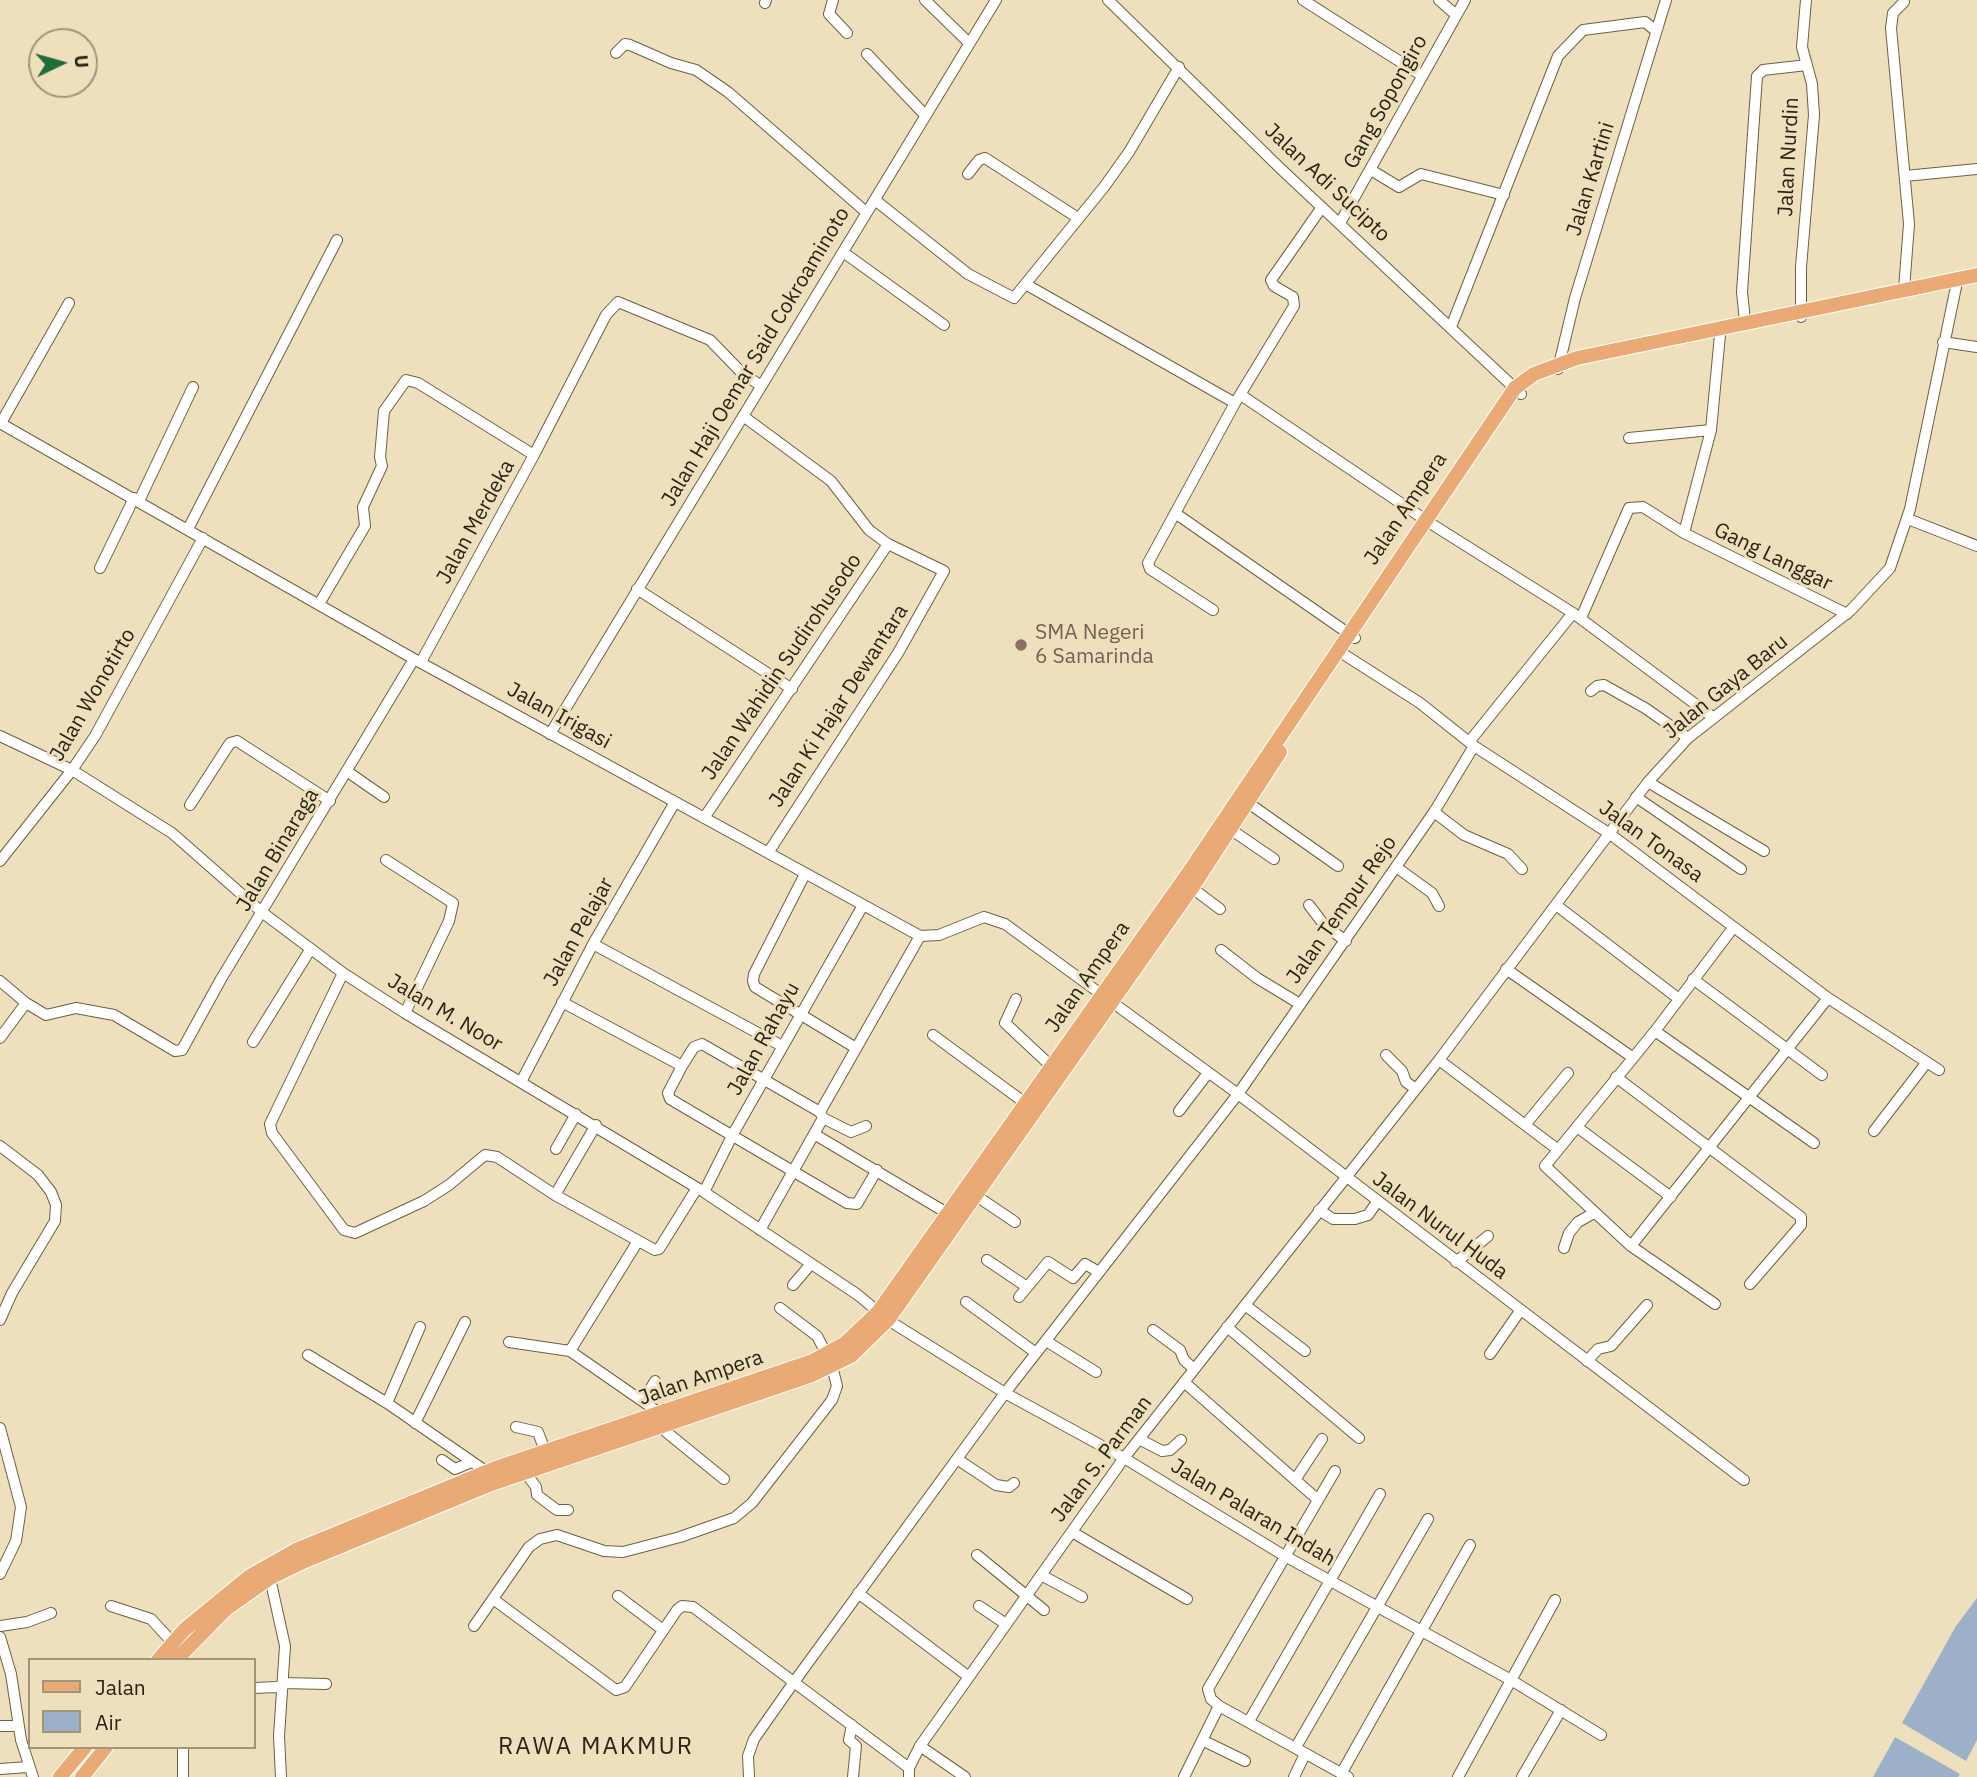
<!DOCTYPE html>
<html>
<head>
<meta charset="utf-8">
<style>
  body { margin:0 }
  #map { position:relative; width:1977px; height:1777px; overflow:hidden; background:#efe0bd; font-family:"IBM Plex Sans",sans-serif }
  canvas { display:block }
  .legend { position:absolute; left:28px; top:1658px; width:228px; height:91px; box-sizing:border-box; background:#efe0bd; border:2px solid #a0957b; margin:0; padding:9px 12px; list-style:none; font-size:21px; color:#2a2417 }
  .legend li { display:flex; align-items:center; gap:14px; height:35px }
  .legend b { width:35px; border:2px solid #a0957b }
  .north { position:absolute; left:28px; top:28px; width:70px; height:70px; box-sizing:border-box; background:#efe0bd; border:2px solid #a0957b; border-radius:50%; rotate:85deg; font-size:19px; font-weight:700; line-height:28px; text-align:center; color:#2a2417 }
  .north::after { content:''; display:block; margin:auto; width:24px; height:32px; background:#206d3c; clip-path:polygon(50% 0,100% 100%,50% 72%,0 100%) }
</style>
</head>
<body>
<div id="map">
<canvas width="1977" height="1777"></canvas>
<ul class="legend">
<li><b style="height:9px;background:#e9aa76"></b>Jalan</li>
<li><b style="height:19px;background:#9db0ca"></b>Air</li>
</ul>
<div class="north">U</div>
</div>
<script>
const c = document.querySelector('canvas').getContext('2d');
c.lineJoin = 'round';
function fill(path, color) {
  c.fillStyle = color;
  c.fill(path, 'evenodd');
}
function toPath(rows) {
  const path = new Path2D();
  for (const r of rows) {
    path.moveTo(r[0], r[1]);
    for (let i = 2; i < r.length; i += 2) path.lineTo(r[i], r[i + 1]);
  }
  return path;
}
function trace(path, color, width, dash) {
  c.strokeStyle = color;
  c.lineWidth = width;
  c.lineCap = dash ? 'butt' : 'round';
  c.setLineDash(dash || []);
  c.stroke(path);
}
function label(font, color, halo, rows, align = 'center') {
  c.font = font + ' "IBM Plex Sans",sans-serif';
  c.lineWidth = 6;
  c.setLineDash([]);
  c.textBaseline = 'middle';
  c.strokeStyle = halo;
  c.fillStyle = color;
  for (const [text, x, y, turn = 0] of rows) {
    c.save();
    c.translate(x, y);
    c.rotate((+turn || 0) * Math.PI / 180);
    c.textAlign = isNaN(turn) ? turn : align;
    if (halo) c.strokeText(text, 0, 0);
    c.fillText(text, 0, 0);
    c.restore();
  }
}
const water = toPath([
  [1977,1598,1977,1740,1966,1761,1902,1723,1956,1626],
  [1895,1737,1960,1774,1958,1777,1873,1777]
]);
const minor = toPath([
  [833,0,829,14,847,33],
  [925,0,968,42],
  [1108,0,1281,169,1521,394],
  [1303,0,1421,75],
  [1439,0,1456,15],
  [765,3,766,0],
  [616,53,625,44,630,45,671,63,696,70,728,92,866,212],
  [867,54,925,115],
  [1371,170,1399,187,1421,174,1504,195],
  [968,174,979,160,985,158,1078,218],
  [1905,176,1977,169],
  [875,200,968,274,1014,298,1104,187,1129,152,1179,67],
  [1340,223,1465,0],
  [843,252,944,325],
  [1027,285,1235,403],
  [1904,289,1909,224,1891,28,1893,13,1904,2],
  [1801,317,1801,267,1814,115,1812,84,1802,47,1806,0],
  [1745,321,1742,292,1757,76,1763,70,1807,65],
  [1451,327,1558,56,1583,30,1645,22,1656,31],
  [1943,342,1977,347],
  [1558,369,1575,298,1666,0],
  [1241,395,1430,523,1573,613],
  [743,416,831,481,869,530,888,544,944,571,898,653,768,853],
  [0,423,414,659,920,936,939,935,984,917,1005,924,1238,1094,1744,1480],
  [1,423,69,303],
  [1629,438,1711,430],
  [534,455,606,315,618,302,710,340,743,374,760,385],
  [139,501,193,387],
  [1175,513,1355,638],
  [1908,519,1977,546],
  [188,529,337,240],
  [1684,533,1847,614],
  [100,568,134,498],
  [637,589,792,689],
  [319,604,365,526,363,507,382,466,380,457,384,411,406,380,418,383,534,455,421,662],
  [1213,610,1150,569,1148,563,1235,403,1294,306,1293,297,1274,286,1271,280,1322,207],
  [1581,618,1629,508,1643,507,1684,533,1711,430,1720,335],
  [1337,650,1420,703,1474,746,1610,834,1828,998,1939,1070],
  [1591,691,1597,686,1604,685,1645,708,1688,738],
  [550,734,996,0],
  [0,736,72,770,172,833,263,913,343,973,405,1013,704,1192,858,1295,888,1320,1005,1393,1124,1458,1283,1555,1511,1680,1601,1735],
  [1469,742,1573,613,1714,718],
  [348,772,384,797],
  [1648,782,1764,851],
  [1636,797,1741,869],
  [1247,802,1338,866],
  [190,805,230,743,237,741,330,801],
  [1434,812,1464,835,1508,854,1522,869],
  [704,818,888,544],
  [1230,829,1274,859],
  [386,860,453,903,449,921,405,1013],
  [0,861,72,770,95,736,203,538],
  [1396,867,1432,893,1439,906],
  [805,874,754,974,753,981,755,987,856,1048],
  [1192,888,1220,909],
  [1309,905,1325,926,1346,941],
  [1556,905,1679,999],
  [593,944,782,1046],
  [1221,950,1257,978,1300,1004],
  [1506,969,1632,1057],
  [343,973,270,1124,272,1133,344,1230,355,1233,424,1201,449,1185,485,1155,497,1157,555,1195,655,1250,659,1249,697,1188],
  [1693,979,1822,1075],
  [0,981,26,1003,0,1038],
  [1016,999,1005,1023,1051,1066],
  [562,1002,682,1066,694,1047,702,1044,820,1112,823,1118,851,1132,866,1126],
  [26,1003,46,1015,76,1008,114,1015,175,1051,182,1050,221,979,414,659],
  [1655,1031,1814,1143],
  [933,1035,1025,1103],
  [253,1042,310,950],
  [1386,1055,1402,1071,1406,1082,1416,1089],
  [1439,1060,1557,1149],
  [682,1066,668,1093,670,1099,847,1203,857,1204,877,1170],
  [1616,1077,1801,1217,1801,1225,1750,1284],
  [521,1082,593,944,675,802],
  [1179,1111,1208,1073],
  [820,1112,920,936],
  [1525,1125,1568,1073],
  [1577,1127,1671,1197],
  [1874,1131,1927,1062],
  [814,1134,947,1213],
  [0,1146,38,1175,51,1192,56,1205,55,1221,12,1293,0,1320],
  [556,1149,576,1114],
  [704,1192,733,1134,862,907],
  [555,1195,596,1125],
  [975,1195,1015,1222],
  [1319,1210,1333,1219,1355,1219,1368,1215,1377,1202],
  [760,1230,823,1118],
  [1631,1246,1828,998],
  [1564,1248,1569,1233,1578,1222,1594,1213],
  [987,1260,1027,1287],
  [1456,1262,1488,1236],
  [793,1285,810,1265],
  [1019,1297,1048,1262,1073,1278,1085,1264,1099,1272],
  [966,1302,1036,1353],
  [1715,1304,1631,1246,1545,1166,1655,1031,1733,928],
  [1245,1305,1305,1351],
  [780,1308,817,1336,827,1355],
  [1227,1327,1359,1438],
  [1153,1330,1180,1350,1184,1360,1194,1369],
  [1046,1341,1096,1372],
  [509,1342,570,1351,661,1414],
  [570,1351,638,1241],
  [1490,1354,1520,1311],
  [308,1355,387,1403,487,1472],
  [1587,1361,1598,1349,1611,1346,1647,1305],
  [1184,1382,1317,1499],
  [643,1401,655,1381],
  [387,1403,420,1327],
  [415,1423,465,1322],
  [659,1426,724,1479],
  [516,1427,538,1432,545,1451],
  [0,1428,21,1507,16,1541,0,1574],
  [1139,1439,1162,1451,1170,1450,1181,1440],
  [957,1459,996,1485,1009,1487,1014,1483],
  [442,1460,455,1469,472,1462],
  [1335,1471,1208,1689,1211,1699,1219,1706,1348,1777],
  [525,1472,536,1487,537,1495,557,1510,568,1510],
  [1295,1480,1322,1439],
  [1072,1532,1187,1599],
  [977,1555,1044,1610],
  [1041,1575,1082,1597],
  [270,1578,285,1646,279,1736,281,1777],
  [858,1593,969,1677],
  [618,1596,663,1630],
  [493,1599,616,1690,625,1687,677,1610,682,1606,693,1607,909,1768],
  [111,1606,151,1619,173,1643],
  [979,1606,1006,1624],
  [0,1626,27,1622,51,1613],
  [474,1626,529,1547,540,1539,557,1535,604,1551,623,1552,680,1537,734,1518,752,1503,832,1400,837,1386,832,1366],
  [0,1637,11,1674,21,1740,33,1777],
  [284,1683,326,1684],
  [254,1688,277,1687],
  [1249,1721,1380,1494],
  [852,1725,849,1740,856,1746,853,1777],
  [0,1726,19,1726],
  [1202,1740,1245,1761],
  [920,1746,965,1777],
  [183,1747,183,1777],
  [1296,1747,1428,1519],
  [0,1769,28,1767],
  [1341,1774,1470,1545],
  [749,1777,748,1756,754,1739,794,1682,1005,1393,1238,1094,1434,812,1474,746],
  [909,1777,909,1768,920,1746,1124,1458,1439,1060,1648,782,1688,738,1851,610,1890,568,1910,509,1956,287],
  [1184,1777,1219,1706],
  [1294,1777,1305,1754],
  [1458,1777,1555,1600],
  [1522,1777,1561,1710]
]);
const major = toPath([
  [158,1660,184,1630,250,1576,296,1550,496,1468,813,1361,844,1344,878,1312,1191,869,1515,388,1534,374,1577,358,1977,275],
  [176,1660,226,1609,270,1578,305,1561,491,1484,812,1375,851,1356,888,1320,1192,888,1280,752],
  [60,1777,85,1747],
  [82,1777,106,1747]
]);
const markers = [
  [1021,645,7,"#8d6e63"]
];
const streetNames = [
  ["Gang Sopongiro",1386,102,-61],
  ["Jalan Nurdin",1789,157,-87],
  ["Jalan Kartini",1591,179,-73],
  ["Jalan Adi Sucipto",1327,183,43],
  ["Jalan Haji Oemar Said Cokroaminoto",756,357,-59],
  ["Jalan Ampera",1406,509,-56],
  ["Jalan Merdeka",476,522,-61],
  ["Gang Langgar",1773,557,26],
  ["Jalan Wahidin Sudirohusodo",782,667,-56],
  ["Jalan Gaya Baru",1726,687,-39],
  ["Jalan Wonotirto",93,695,-60],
  ["Jalan Ki Hajar Dewantara",839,706,-57],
  ["Jalan Irigasi",559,716,29],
  ["Jalan Tonasa",1651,842,36],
  ["Jalan Binaraga",278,850,-59],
  ["Jalan Tempur Rejo",1342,910,-55],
  ["Jalan Pelajar",579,932,-61],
  ["Jalan Ampera",1088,977,-55],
  ["Jalan M. Noor",445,1013,31],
  ["Jalan Rahayu",764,1039,-61],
  ["Jalan Nurul Huda",1440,1226,37],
  ["Jalan Ampera",701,1378,-19],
  ["Jalan S. Parman",1102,1459,-53],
  ["Jalan Palaran Indah",1253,1513,31]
];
const educationNames = [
  ["SMA Negeri",1035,633],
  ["6 Samarinda",1035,657]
];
const quarterNames = [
  ["RAWA MAKMUR",596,1747]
];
fill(water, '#9db0ca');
trace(minor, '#6d6041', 12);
trace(major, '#fff', 16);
trace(minor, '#fff', 10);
trace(major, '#e9aa76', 14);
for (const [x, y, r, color] of markers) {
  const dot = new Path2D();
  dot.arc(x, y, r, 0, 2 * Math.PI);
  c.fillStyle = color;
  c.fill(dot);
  trace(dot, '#efe0bd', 2.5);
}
label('21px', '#2a2417', '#efe0bd', streetNames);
label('21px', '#785e54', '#efe0bd', educationNames, 'left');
c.letterSpacing = '2px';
label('24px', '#2a2417', '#efe0bd', quarterNames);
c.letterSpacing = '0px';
</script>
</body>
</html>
